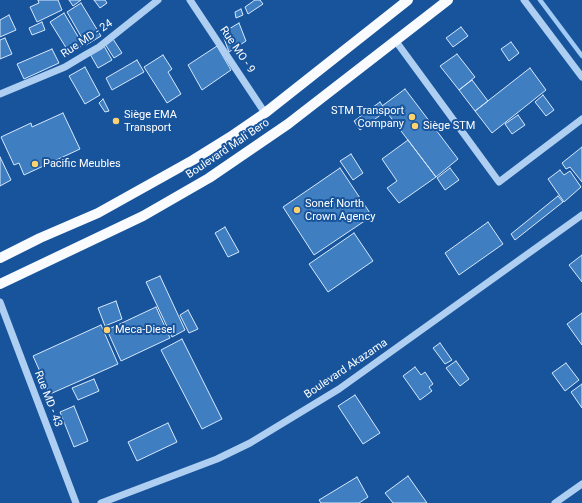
<!DOCTYPE html>
<html>
<head>
<meta charset="utf-8">
<style>
  body { margin:0 }
  canvas { display:block; background:#17549c }
</style>
</head>
<body>
<canvas width="582" height="503"></canvas>
<script>
const c = document.querySelector('canvas').getContext('2d');
c.lineJoin = 'round';
function toPath(rows) {
  const path = new Path2D();
  for (const r of rows) {
    path.moveTo(r[0], r[1]);
    for (let i = 2; i < r.length; i += 2) path.lineTo(r[i], r[i + 1]);
  }
  return path;
}
function trace(path, color, width, dash) {
  c.strokeStyle = color;
  c.lineWidth = width;
  c.lineCap = dash ? 'butt' : 'round';
  c.setLineDash(dash || []);
  c.stroke(path);
}
function fill(path, color) {
  c.fillStyle = color;
  c.fill(path, 'evenodd');
}
function label(font, color, halo, rows, align = 'center') {
  c.font = font + ' Roboto,sans-serif';
  c.lineWidth = 4;
  c.setLineDash([]);
  c.textBaseline = 'middle';
  c.strokeStyle = halo;
  c.fillStyle = color;
  for (const [text, x, y, turn = 0] of rows) {
    c.save();
    c.translate(x, y);
    c.rotate((+turn || 0) * Math.PI / 180);
    c.textAlign = isNaN(turn) ? turn : align;
    if (halo) c.strokeText(text, 0, 0);
    c.fillText(text, 0, 0);
    c.restore();
  }
}
const stream = toPath([
  [540,0,582,56]
]);
const building = toPath([
  [38,0,58,0,62,10,37,22,30,7,39,3,38,0],
  [69,0,81,0,73,6,69,0],
  [94,0,105,0,107,3,100,8,94,0],
  [255,0,260,0,263,4,248,14,245,7,255,0],
  [81,3,101,36,86,45,67,12,81,3],
  [241,9,243,15,236,18,235,12,241,9],
  [64,13,83,45,70,54,50,22,64,13],
  [9,15,16,30,0,37,0,20,9,15],
  [42,22,45,30,32,35,29,28,42,22],
  [239,23,246,41,229,52,222,33,239,23],
  [461,27,468,36,453,47,446,38,461,27],
  [5,38,12,54,0,59,0,40,5,38],
  [113,39,122,53,114,58,105,44,113,39],
  [511,42,519,53,509,61,501,49,511,42],
  [104,46,112,60,98,68,90,54,104,46],
  [217,46,231,70,202,90,188,65,217,46],
  [52,49,59,63,24,79,17,64,52,49],
  [457,54,475,77,459,90,440,66,457,54],
  [163,55,172,69,168,72,181,94,167,103,144,67,163,55],
  [137,60,144,72,112,90,106,78,137,60],
  [85,67,100,95,85,104,69,76,85,67],
  [530,68,546,90,492,133,475,111,530,68],
  [472,80,488,101,475,111,459,90,472,80],
  [405,89,458,159,436,177,382,106,405,89],
  [543,95,554,110,546,116,535,102,543,95],
  [103,99,109,111,105,112,99,103,103,99],
  [380,102,386,111,360,130,354,121,380,102],
  [63,113,80,149,24,175,19,163,14,165,1,137,31,123,32,127,63,113],
  [518,115,525,125,512,134,505,124,518,115],
  [408,140,436,177,399,203,387,188,397,181,382,159,408,140],
  [582,147,582,182,570,167,566,169,562,163,582,147],
  [351,154,363,173,353,180,340,161,351,154],
  [0,157,11,180,0,186,0,157],
  [340,168,372,216,314,255,283,207,340,168],
  [450,168,459,180,445,190,437,178,450,168],
  [560,170,564,175,570,171,581,187,564,202,548,179,560,170],
  [558,196,563,202,515,240,511,234,558,196],
  [488,222,503,244,459,275,445,253,488,222],
  [225,227,239,252,228,257,215,233,225,227],
  [354,233,373,261,328,292,309,264,354,233],
  [582,255,582,282,569,265,582,255],
  [160,276,185,330,172,337,146,282,160,276],
  [116,301,122,319,105,326,98,308,116,301],
  [156,307,170,338,121,361,107,330,156,307],
  [188,310,198,329,189,333,180,315,188,310],
  [582,313,582,345,567,324,582,313],
  [101,325,118,364,50,394,33,356,101,325],
  [182,339,222,419,202,429,161,350,182,339],
  [440,343,452,360,445,364,433,348,440,343],
  [456,361,469,379,460,386,446,368,456,361],
  [566,363,579,380,565,391,552,373,566,363],
  [415,367,421,375,425,372,433,384,429,387,432,391,420,400,403,376,415,367],
  [94,379,99,391,78,400,72,388,94,379],
  [582,384,582,408,571,392,582,384],
  [355,395,380,433,363,444,338,406,355,395],
  [74,406,88,441,74,447,60,412,74,406],
  [168,423,177,442,137,461,128,442,168,423],
  [408,476,427,503,393,503,385,493,408,476],
  [357,477,368,497,359,503,321,503,319,500,357,477]
]);
const minor = toPath([
  [190,0,265,113],
  [524,0,582,77],
  [395,40,499,182,582,119],
  [0,94,65,67,85,55,99,47,158,0],
  [0,302,76,503],
  [101,503,217,459,250,443,339,389,582,215],
  [555,503,582,484]
]);
const major = toPath([
  [0,258,40,238,98,213,193,160,230,137,265,113,408,0],
  [0,284,143,216,209,178,288,124,448,0]
]);
const markers = [
  [412,117,4,"#ffd26f"],
  [116,121,4,"#ffd26f"],
  [415,126,4,"#ffd26f"],
  [35,164,4,"#ffd26f"],
  [297,210,4,"#ffd26f"],
  [107,330,4,"#ffd26f"]
];
const streetNames = [
  ["Rue MD - 24",87,39,-34],
  ["Rue MO - 9",237,50,56],
  ["Boulevard Mali Bero",228,149,-34],
  ["Boulevard Akazama",346,369,-34],
  ["Rue MD - 43",48,399,69]
];
const poiNames = [
  ["STM Transport",404,111,"right"],
  ["Company",404,124,"right"],
  ["Siège EMA",124,115],
  ["Transport",124,128],
  ["Siège STM",423,126],
  ["Pacific Meubles",43,164],
  ["Sonef North",305,204],
  ["Crown Agency",305,217],
  ["Meca-Diesel",115,330]
];
trace(stream, '#a1caf4', 4.5);
fill(building, '#407ec2');
trace(building, '#d6e8fc', 1);
trace(minor, '#aecef2', 7);
trace(major, '#f9fbff', 10);
for (const [x, y, r, color] of markers) {
  const dot = new Path2D();
  dot.arc(x, y, r, 0, 2 * Math.PI);
  c.fillStyle = color;
  c.fill(dot);
  trace(dot, '#17549c', 1.5);
}
label('11px', '#fff', '#17549c', streetNames);
label('11px', '#fff', '#17549c', poiNames, 'left');
</script>
</body>
</html>
